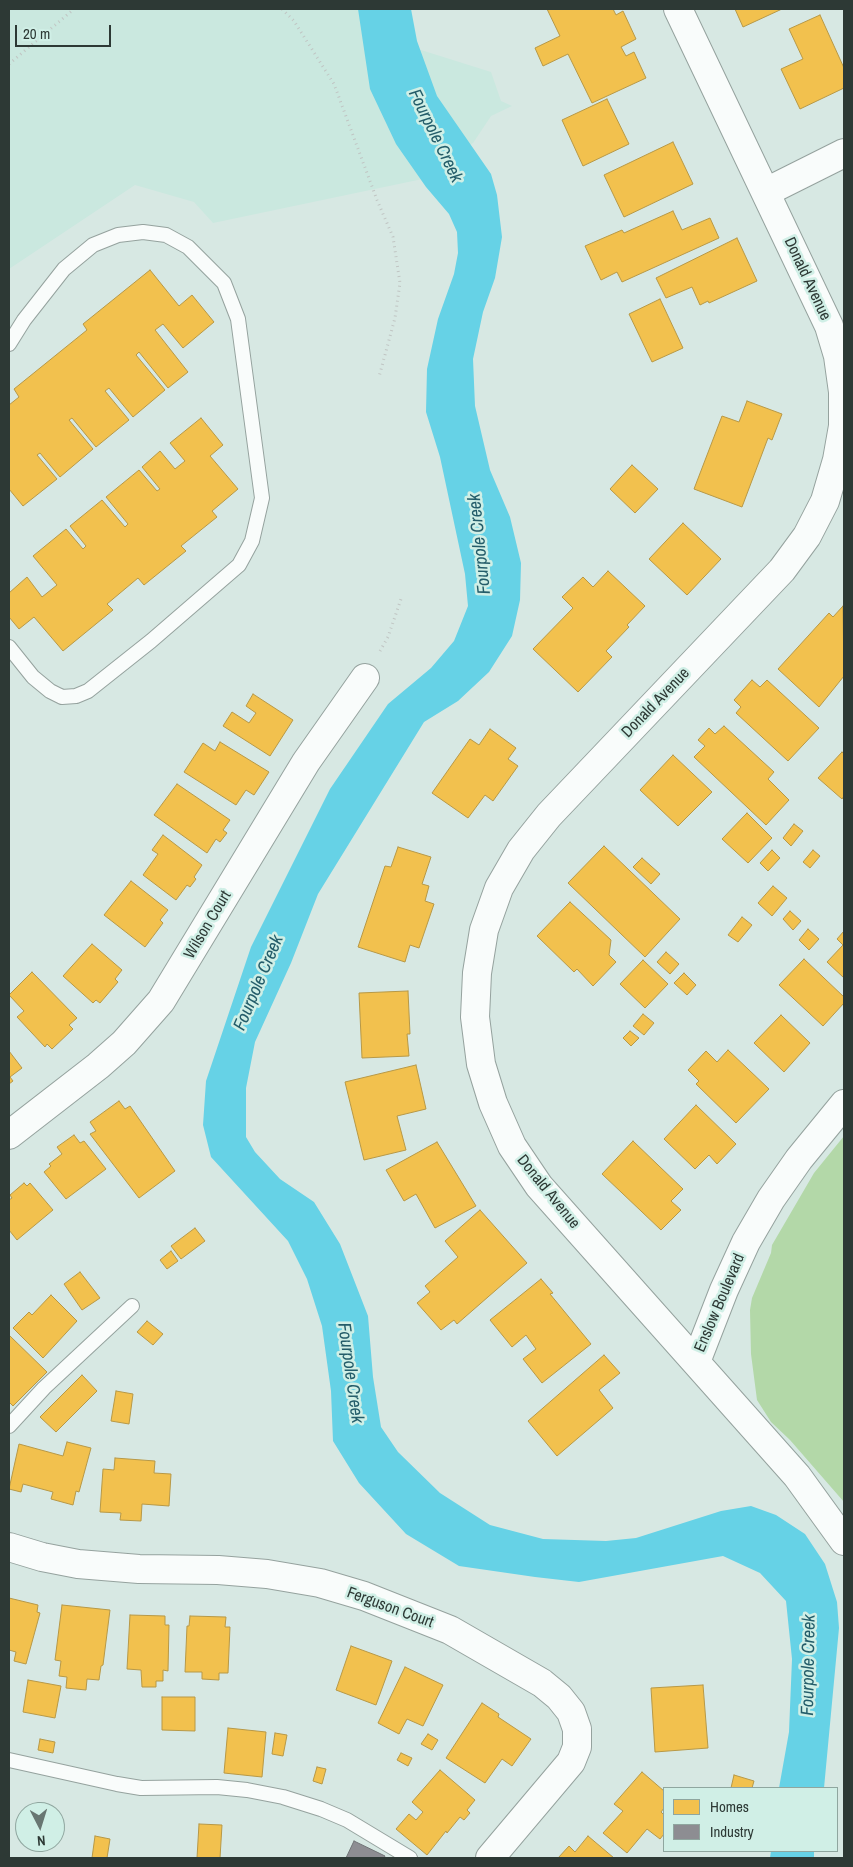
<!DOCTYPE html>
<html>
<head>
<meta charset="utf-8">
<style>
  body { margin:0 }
  #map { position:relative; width:853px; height:1867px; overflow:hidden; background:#d7e8e3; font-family:"Archivo Narrow",sans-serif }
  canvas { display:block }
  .frame { position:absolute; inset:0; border:10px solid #2d3935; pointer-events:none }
  .legend { position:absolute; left:663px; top:1787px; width:175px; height:65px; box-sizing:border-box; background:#d0efe6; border:1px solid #8fa69f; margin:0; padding:6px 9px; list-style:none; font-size:15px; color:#2d3935 }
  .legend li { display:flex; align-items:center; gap:10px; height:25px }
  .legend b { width:25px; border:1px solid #8fa69f }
  .north { position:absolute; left:15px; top:1802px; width:50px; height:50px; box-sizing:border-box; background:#d0efe6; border:1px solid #8fa69f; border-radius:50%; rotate:175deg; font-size:14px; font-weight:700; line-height:20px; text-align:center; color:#2d3935 }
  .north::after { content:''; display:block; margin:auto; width:18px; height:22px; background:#687672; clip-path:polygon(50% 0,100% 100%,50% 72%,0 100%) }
  .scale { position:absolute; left:15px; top:25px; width:96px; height:22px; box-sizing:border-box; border:2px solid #2d3935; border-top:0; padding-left:6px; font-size:15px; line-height:18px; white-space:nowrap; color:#2d3935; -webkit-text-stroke:4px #d0efe6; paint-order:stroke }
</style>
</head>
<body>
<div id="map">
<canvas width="853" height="1867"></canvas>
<div class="frame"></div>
<ul class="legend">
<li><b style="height:14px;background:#f2c14e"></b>Homes</li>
<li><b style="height:14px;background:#8d8d92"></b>Industry</li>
</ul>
<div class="north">N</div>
<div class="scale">20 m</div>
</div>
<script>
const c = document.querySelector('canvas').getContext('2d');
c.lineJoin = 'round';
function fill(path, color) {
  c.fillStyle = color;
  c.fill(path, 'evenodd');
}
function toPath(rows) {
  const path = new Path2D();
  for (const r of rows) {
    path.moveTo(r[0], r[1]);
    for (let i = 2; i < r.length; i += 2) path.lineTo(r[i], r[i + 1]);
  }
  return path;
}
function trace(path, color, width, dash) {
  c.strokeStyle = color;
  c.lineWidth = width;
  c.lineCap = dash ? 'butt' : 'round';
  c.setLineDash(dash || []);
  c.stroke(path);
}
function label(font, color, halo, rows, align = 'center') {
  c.font = font + ' "Archivo Narrow",sans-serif';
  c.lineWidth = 5;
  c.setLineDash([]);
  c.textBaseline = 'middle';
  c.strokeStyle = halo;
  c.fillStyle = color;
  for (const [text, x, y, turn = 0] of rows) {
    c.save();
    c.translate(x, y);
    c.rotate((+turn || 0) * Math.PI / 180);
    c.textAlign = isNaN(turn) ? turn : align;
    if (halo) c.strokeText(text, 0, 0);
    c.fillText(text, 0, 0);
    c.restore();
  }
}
const built = toPath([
  [9,9,376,9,386,39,491,72,501,101,512,106,491,116,473,143,455,156,451,173,213,223,194,202,135,185,9,269]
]);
const forest = toPath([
  [844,1136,844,1502,790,1440,771,1422,757,1400,751,1354,750,1310,752,1298,771,1253,772,1245,814,1173]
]);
const water = toPath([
  [358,9,411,9,417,41,437,96,491,174,497,195,502,237,495,278,483,312,473,359,475,406,490,470,510,517,521,563,520,600,512,636,489,672,458,701,424,722,318,894,291,963,255,1042,246,1088,246,1137,255,1152,280,1179,314,1202,340,1244,368,1316,373,1377,381,1427,398,1452,440,1493,490,1525,543,1539,606,1541,636,1538,721,1511,751,1506,776,1515,805,1534,825,1564,837,1602,839,1628,824,1788,779,1788,789,1732,792,1659,786,1601,760,1573,723,1556,579,1582,535,1577,459,1566,406,1534,359,1483,333,1441,331,1391,322,1326,307,1279,288,1241,211,1157,203,1125,206,1081,251,947,330,789,388,704,431,668,454,641,468,606,465,574,440,457,426,412,427,369,438,319,454,274,458,253,457,232,449,214,426,187,396,144,370,89],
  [771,1851,814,1851,814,1858,770,1858]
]);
const homes = toPath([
  [547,9,613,9,616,15,623,11,636,39,621,47,626,56,634,52,646,78,592,103,568,54,543,66,535,48,560,36,547,9],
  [735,9,782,9,743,27,735,9],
  [820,15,844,68,844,88,800,109,781,69,803,59,789,29,820,15],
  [607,99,629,144,583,166,562,120,607,99],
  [673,142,693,184,624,217,604,175,673,142],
  [673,211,682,230,710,218,719,238,622,282,617,272,601,280,585,246,622,230,624,233,673,211],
  [737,238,757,281,709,303,708,301,700,305,692,287,666,298,656,278,737,238],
  [150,270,179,306,192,295,214,322,183,348,163,324,155,330,188,372,168,388,139,352,136,355,165,390,133,417,109,388,105,391,129,420,96,447,72,418,69,420,93,449,60,477,40,453,37,455,57,479,23,506,9,489,9,405,19,397,14,389,87,330,83,324,150,270],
  [660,299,683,348,652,362,629,314,660,299],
  [747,401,782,414,772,440,768,438,742,507,694,489,722,416,739,422,747,401],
  [201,418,223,445,210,456,238,489,212,511,217,517,181,546,186,551,144,585,138,578,107,604,113,610,63,651,34,617,19,629,9,617,9,593,27,577,42,597,57,585,33,556,66,529,83,549,86,546,70,526,102,500,125,527,128,524,106,497,139,470,157,491,160,489,142,467,160,451,175,469,185,461,170,443,201,418],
  [632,465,658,489,635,513,610,489,632,465],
  [683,523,721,559,687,595,649,559,683,523],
  [608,571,645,606,627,625,629,627,606,651,612,657,578,692,533,649,573,608,562,597,583,577,593,587,608,571],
  [843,606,844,676,819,707,778,669,829,613,833,617,843,606],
  [752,680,760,687,767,680,819,728,788,761,736,713,741,707,734,700,752,680],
  [253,694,293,720,270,756,223,726,232,712,249,723,256,713,246,706,253,694],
  [724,726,774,772,768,779,789,800,766,825,694,757,705,746,698,740,709,728,715,734,724,726],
  [490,729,516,748,508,759,518,766,493,801,485,795,468,818,432,793,470,739,479,745,490,729],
  [220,742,269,772,254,795,246,790,236,805,184,772,203,743,215,751,220,742],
  [842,752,844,754,844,796,842,799,818,778,842,752],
  [673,755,712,792,678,826,640,790,673,755],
  [177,784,230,820,223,830,227,833,220,842,216,839,207,853,154,815,177,784],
  [747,813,772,838,748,863,722,839,747,813],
  [794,824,803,831,791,846,783,838,794,824],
  [163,835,202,865,194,877,196,879,190,887,187,885,176,900,143,875,158,854,152,850,163,835],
  [604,846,680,919,645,957,568,883,604,846],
  [398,847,431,857,422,884,429,886,425,901,434,904,419,948,410,945,405,962,358,947,385,866,391,867,398,847],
  [772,850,780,858,768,871,760,863,772,850],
  [813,850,820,856,810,868,803,862,813,850],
  [642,858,660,874,651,884,633,867,642,858],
  [131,881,168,910,160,920,163,923,145,947,104,915,131,881],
  [773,886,787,898,772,916,758,903,773,886],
  [570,902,611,940,609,955,616,962,593,986,577,969,574,972,537,936,570,902],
  [790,911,801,921,793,930,783,919,790,911],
  [742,917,752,925,738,942,728,935,742,917],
  [808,929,819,939,809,950,799,940,808,929],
  [844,931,844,978,827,962,843,945,837,939,844,931],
  [92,944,122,970,115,979,118,982,100,1003,96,1000,93,1003,63,976,92,944],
  [666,952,679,964,670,974,657,962,666,952],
  [804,959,844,997,844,1003,823,1026,779,985,804,959],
  [643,960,668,984,645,1008,620,984,643,960],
  [32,972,77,1018,69,1025,73,1029,52,1049,47,1044,45,1047,17,1017,24,1011,9,995,32,972],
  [684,973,696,985,687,995,674,983,684,973],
  [408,991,410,1034,407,1034,409,1056,362,1058,359,993,408,991],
  [643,1014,654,1023,644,1035,633,1026,643,1014],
  [781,1015,810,1043,784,1072,754,1043,781,1015],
  [630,1031,639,1038,631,1046,623,1038,630,1031],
  [728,1050,769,1089,736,1123,696,1084,699,1081,688,1070,706,1051,717,1062,728,1050],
  [9,1051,22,1068,10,1077,13,1081,9,1084,9,1051],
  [416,1065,426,1109,397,1116,406,1150,364,1160,345,1082,416,1065],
  [119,1101,125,1109,130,1106,175,1171,139,1198,90,1134,96,1131,90,1122,119,1101],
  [696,1105,736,1144,717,1164,709,1155,695,1169,664,1139,696,1105],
  [74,1135,80,1143,84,1141,106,1169,66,1199,44,1172,51,1166,49,1164,62,1154,57,1147,74,1135],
  [633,1141,683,1189,671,1201,681,1210,661,1230,602,1174,633,1141],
  [437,1142,476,1206,435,1228,416,1194,404,1201,386,1170,437,1142],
  [24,1183,27,1186,30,1183,53,1210,17,1240,9,1230,9,1200,12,1198,10,1195,24,1183],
  [480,1210,527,1263,457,1324,454,1320,441,1330,417,1303,430,1292,425,1286,458,1257,445,1241,480,1210],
  [195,1228,205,1241,181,1259,171,1246,195,1228],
  [171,1251,178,1261,167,1269,160,1260,171,1251],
  [80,1272,100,1298,82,1310,64,1284,80,1272],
  [541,1279,553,1293,550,1294,591,1344,542,1383,523,1359,536,1349,526,1335,512,1347,490,1320,541,1279],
  [51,1295,77,1321,43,1358,13,1328,29,1312,32,1315,51,1295],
  [147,1321,163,1334,153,1345,137,1332,147,1321],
  [9,1335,47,1372,13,1406,9,1402,9,1335],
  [604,1355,620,1373,599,1390,613,1408,557,1456,528,1421,604,1355],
  [82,1375,97,1391,56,1432,40,1417,82,1375],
  [116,1391,133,1394,129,1424,111,1421,116,1391],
  [67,1442,91,1448,79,1492,76,1491,73,1505,51,1499,53,1492,23,1484,21,1492,9,1489,19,1444,63,1456,67,1442],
  [115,1458,155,1461,154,1473,171,1474,169,1506,142,1504,141,1521,120,1520,121,1513,100,1512,103,1469,114,1470,115,1458],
  [9,1598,38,1605,37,1612,40,1613,26,1664,14,1661,16,1652,9,1650,9,1598],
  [62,1605,110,1610,103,1665,101,1666,99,1680,87,1679,86,1690,66,1688,67,1677,59,1676,61,1661,55,1660,62,1605],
  [130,1615,165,1616,165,1625,169,1625,168,1671,163,1670,163,1681,156,1681,156,1687,142,1687,141,1670,127,1669,130,1615],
  [190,1616,226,1617,225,1627,230,1627,228,1673,219,1673,219,1680,202,1679,202,1672,185,1672,187,1626,189,1626,190,1616],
  [351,1646,392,1661,376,1705,336,1690,351,1646],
  [405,1667,443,1685,423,1726,407,1719,399,1734,378,1723,405,1667],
  [28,1680,61,1686,55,1718,23,1712,28,1680],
  [703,1685,708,1748,655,1752,651,1688,703,1685],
  [162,1697,195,1697,195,1731,162,1730,162,1697],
  [482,1703,499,1714,498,1717,531,1739,512,1766,502,1759,485,1783,446,1758,482,1703],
  [228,1728,266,1732,262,1777,224,1773,228,1728],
  [275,1733,287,1735,283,1756,272,1754,275,1733],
  [428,1734,438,1740,432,1750,421,1744,428,1734],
  [40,1739,55,1742,53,1753,38,1750,40,1739],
  [401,1753,412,1758,408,1766,397,1760,401,1753],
  [317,1767,326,1769,322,1784,313,1781,317,1767],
  [440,1770,475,1800,467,1810,470,1813,464,1820,460,1817,447,1833,446,1831,427,1855,396,1829,409,1814,416,1820,423,1812,412,1802,440,1770],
  [642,1772,664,1791,664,1808,661,1812,664,1815,664,1834,660,1839,647,1829,627,1853,603,1833,623,1811,614,1804,642,1772],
  [734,1775,754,1781,752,1788,731,1788,734,1775],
  [199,1824,222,1825,220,1858,197,1858,199,1824],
  [95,1836,110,1839,107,1858,92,1858,95,1836],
  [588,1836,614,1858,558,1858,569,1846,575,1852,588,1836]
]);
const industry = toPath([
  [354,1841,385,1856,384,1858,346,1858,354,1841]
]);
const path = toPath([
  [282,9,294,21,334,84,377,200,393,237,400,283,395,318,379,377],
  [9,64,74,9],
  [380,651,388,637,401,599]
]);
const lane = toPath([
  [9,344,24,320,64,269,93,245,118,235,143,232,166,235,188,247,224,283,238,319,262,498,252,541,239,565,151,641,88,691,76,696,62,697,50,691,33,677,9,647],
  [9,1426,44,1388,132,1306],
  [9,1760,117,1784,141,1788,217,1787,247,1790,283,1797,321,1809,347,1820,410,1858]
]);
const street = toPath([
  [678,9,829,326,838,356,843,392,843,426,837,460,825,501,807,536,782,570,549,815,521,850,499,888,484,930,477,973,475,1017,481,1064,493,1103,512,1146,539,1186,797,1476,844,1541],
  [766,192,844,153],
  [9,1135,98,1066,124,1043,161,1001,306,762,365,678],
  [696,1362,724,1290,746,1242,771,1199,799,1159,844,1104],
  [9,1547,42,1557,78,1564,139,1569,218,1570,267,1574,320,1583,364,1596,450,1630,542,1683,559,1697,571,1712,577,1729,577,1747,571,1762,490,1858]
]);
const streetNames = [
  ["Donald Avenue",807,279,65],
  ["Donald Avenue",656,703,-46],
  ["Wilson Court",208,925,-59],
  ["Donald Avenue",548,1192,51],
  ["Enslow Boulevard",720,1303,-67],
  ["Ferguson Court",390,1608,20]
];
const waterNames = [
  ["Fourpole Creek",435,136,64],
  ["Fourpole Creek",480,544,-96],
  ["Fourpole Creek",259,983,-67],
  ["Fourpole Creek",350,1373,82],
  ["Fourpole Creek",809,1665,-89]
];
fill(built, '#cae8df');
fill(forest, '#b3d8a8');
fill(water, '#66d2e6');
fill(homes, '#f2c14e');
trace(homes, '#b79846', 1);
fill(industry, '#8d8d92');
trace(industry, '#707476', 1);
trace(lane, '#95a29e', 16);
trace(street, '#95a29e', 30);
trace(path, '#c0c5c3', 3, [1, 4]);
trace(lane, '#f9fcfb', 14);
trace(street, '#f9fcfb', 28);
label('16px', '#2d3935', '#d0efe6', streetNames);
label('italic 18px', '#245d6a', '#d0efe6', waterNames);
</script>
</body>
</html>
